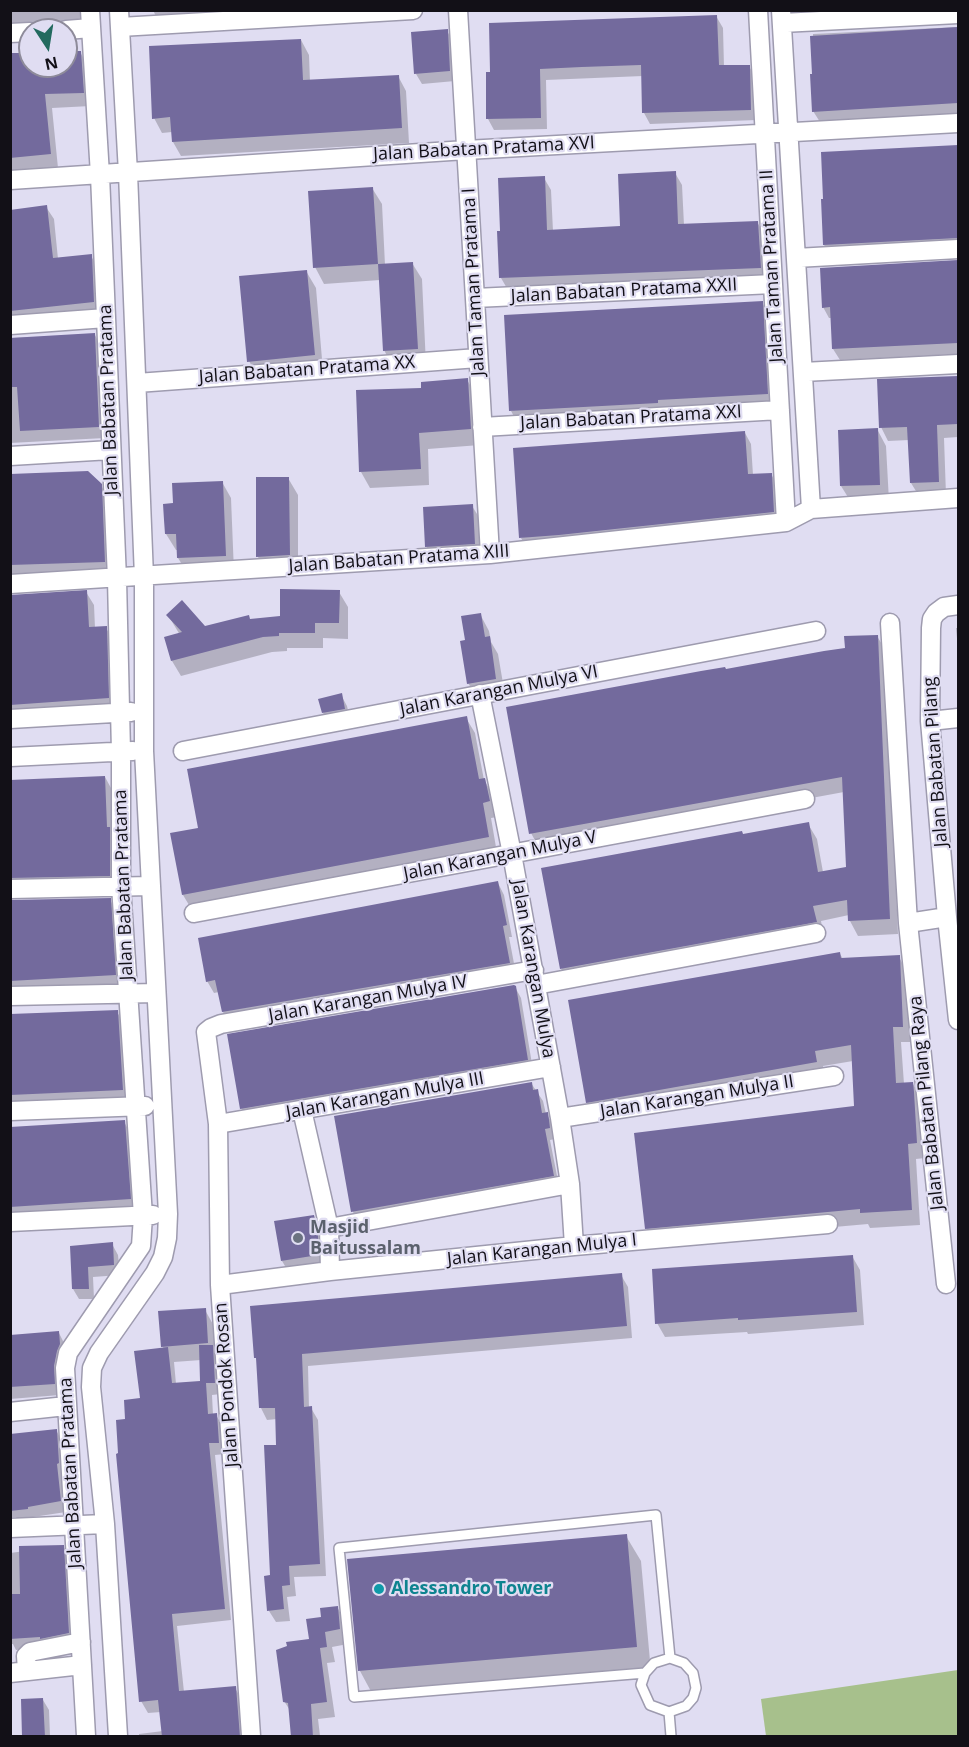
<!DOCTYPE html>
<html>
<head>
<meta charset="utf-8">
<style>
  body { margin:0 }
  #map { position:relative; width:969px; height:1747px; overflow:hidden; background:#e0ddf2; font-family:"Open Sans",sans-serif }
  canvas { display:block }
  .frame { position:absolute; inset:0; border:12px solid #121017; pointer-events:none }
  .north { position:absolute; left:18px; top:18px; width:60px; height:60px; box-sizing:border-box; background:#e0ddf2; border:2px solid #8e8b9a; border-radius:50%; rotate:168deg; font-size:16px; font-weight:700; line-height:24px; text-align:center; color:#121017 }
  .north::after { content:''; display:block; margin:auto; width:21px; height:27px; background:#236a5f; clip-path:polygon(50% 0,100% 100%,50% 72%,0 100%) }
</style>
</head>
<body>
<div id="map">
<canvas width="969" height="1747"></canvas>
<div class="frame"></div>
<div class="north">N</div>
</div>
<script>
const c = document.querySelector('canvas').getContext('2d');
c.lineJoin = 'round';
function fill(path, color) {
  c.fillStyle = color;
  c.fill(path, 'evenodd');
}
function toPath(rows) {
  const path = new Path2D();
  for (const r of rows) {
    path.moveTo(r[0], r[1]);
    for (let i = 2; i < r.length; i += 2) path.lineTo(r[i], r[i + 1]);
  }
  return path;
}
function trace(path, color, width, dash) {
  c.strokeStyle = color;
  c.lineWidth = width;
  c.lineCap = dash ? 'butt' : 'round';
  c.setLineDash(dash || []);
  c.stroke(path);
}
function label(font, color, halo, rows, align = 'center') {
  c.font = font + ' "Open Sans",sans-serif';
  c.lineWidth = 4.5;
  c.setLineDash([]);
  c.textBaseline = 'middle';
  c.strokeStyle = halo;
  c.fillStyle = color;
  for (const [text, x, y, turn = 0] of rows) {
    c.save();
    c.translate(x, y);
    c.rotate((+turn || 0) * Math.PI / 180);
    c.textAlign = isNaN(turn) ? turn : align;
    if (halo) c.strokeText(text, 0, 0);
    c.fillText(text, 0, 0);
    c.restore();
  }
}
const green = toPath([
  [958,1670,958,1736,766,1736,761,1699]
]);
const shadow = toPath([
  [10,10,84,10,84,23,10,23],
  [153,10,391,10,159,23],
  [812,10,958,10,818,21],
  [716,16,723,28,724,67,749,66,755,77,757,120,650,124,644,113,643,76,546,80,547,129,494,130,488,119,492,74],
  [958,27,958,114,820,122,813,111,813,34],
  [447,31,453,41,455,81,422,84,416,74],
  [301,40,309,55,310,82,398,76,406,91,409,143,181,156,173,142,172,132,162,133,154,118],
  [80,52,88,66,91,106,52,108,58,168,10,172,10,55,30,54,30,66,66,66,66,53],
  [958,146,958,249,831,256,824,245,825,200,823,153],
  [675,173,682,185,684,225,757,222,765,235,767,280,508,290,501,278,499,233,544,178,551,190,553,231,622,228],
  [372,188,382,204,385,265,412,263,422,279,426,365,393,367,384,350,380,280,324,284,315,267],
  [46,207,54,219,58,259,91,256,98,268,100,314,10,324,10,211],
  [958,262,958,354,840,360,833,349,832,318,829,318,823,307,821,269],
  [306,271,316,288,323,371,258,377,249,361],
  [762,302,768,314,773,405,517,422,511,411],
  [95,335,101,347,105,438,10,443,10,338],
  [958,377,958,437,944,438,946,495,919,496,911,483,909,440,888,441,881,427,878,381],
  [467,380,477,396,480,445,428,449,429,485,370,488,361,472,423,389],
  [877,429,886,446,889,501,851,502,841,486],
  [745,433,751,444,753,475,771,474,778,486,780,523,527,549,521,538],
  [10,476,101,485,108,498,111,573,10,578],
  [288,478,298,495,298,571,267,573,258,557,257,479],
  [222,482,231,498,234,572,188,574,178,558,178,550,176,550,166,534,175,505],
  [472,506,482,522,484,560,436,563,426,546],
  [86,592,94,605,95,628,106,628,113,640,115,711,10,718,10,597],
  [339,592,348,607,348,639,323,638,323,648,287,648,287,651,272,652,181,676,172,661,180,635,168,615,205,628,250,620,281,618],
  [480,614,489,631,491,642,498,654,505,695,478,699,468,683,466,641],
  [956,628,958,628,958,649],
  [877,636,886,651,898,934,858,936,850,921,849,915,821,921,824,937,570,984,561,969,743,835,808,824,817,839,823,872,847,868,844,792,539,848,531,833,725,671,846,650],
  [341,695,347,706,350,719,329,723,323,713],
  [466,718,475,733,484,780,493,795,498,817,491,818,497,853,192,910,183,895,200,829],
  [105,777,111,788,115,886,10,890,10,781],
  [498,883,504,895,512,937,509,937,516,974,230,1024,223,1012,219,992,214,993,207,981],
  [110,900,116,910,121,985,10,991,10,902],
  [840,954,843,959,899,957,907,972,911,1042,901,1042,904,1084,913,1084,921,1099,925,1158,916,1159,920,1225,870,1228,868,1224,655,1243,646,1228,856,1108,853,1061,823,1066,825,1078,596,1117,587,1102],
  [515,987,521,998,533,1070,247,1119,241,1108],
  [117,1012,123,1022,128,1100,10,1105,10,1016],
  [531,1083,543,1101,546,1114,553,1124,555,1139,550,1140,559,1186,359,1222,353,1212,336,1117],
  [124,1122,130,1132,136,1209,10,1217,10,1128],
  [314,1216,320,1227,323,1248,324,1266,288,1271,282,1261],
  [112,1244,118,1255,120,1275,93,1277,94,1299,79,1299,73,1289,72,1247],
  [852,1256,860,1270,864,1325,748,1334,747,1332,665,1337,657,1323],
  [621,1275,628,1287,632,1338,308,1366,309,1408,311,1408,318,1420,326,1576,294,1577,296,1596,287,1597,290,1621,276,1622,269,1611,272,1577,278,1446,277,1419,267,1420,261,1408,258,1362,256,1358,252,1307],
  [205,1310,214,1326,221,1394,212,1395,213,1415,216,1415,223,1427,225,1454,215,1455,231,1620,177,1626,184,1692,235,1688,242,1700,244,1726,240,1726,241,1736,139,1736,139,1734,163,1731,161,1712,148,1713,141,1701,127,1421,142,1399,164,1349,162,1346],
  [201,1360,202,1382,176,1384,174,1362],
  [59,1333,65,1345,60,1395,10,1399,10,1337],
  [56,1430,62,1441,64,1474,62,1474,66,1512,33,1517,33,1519,18,1521,16,1517,10,1518,10,1441],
  [626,1536,641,1561,651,1672,374,1697,360,1671,349,1560],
  [63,1546,70,1558,74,1644,47,1648,16,1650,13,1644,10,1644,10,1553],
  [337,1607,346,1622,348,1644,332,1647,335,1662,327,1663,335,1717,318,1719,320,1736,339,1735,340,1736,293,1736,291,1712,284,1701,310,1640,322,1618],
  [43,1700,49,1710,50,1736,24,1736]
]);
const building = toPath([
  [717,15,719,65,750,65,751,110,642,113,641,65,582,67,540,69,541,118,486,119,486,72,490,72,489,23],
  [958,27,958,103,812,112,810,74,812,74,810,36],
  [448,29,450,71,414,74,411,32],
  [301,39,303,80,399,75,402,128,172,142,170,117,152,119,149,46],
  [66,51,81,51,84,93,45,94,51,154,10,158,10,53,30,53,30,66,66,66],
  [958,145,958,238,823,245,821,199,823,199,821,152],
  [676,171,678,224,758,221,761,268,499,278,497,231,500,231,498,178,545,176,547,230,620,226,618,174],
  [373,187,378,264,313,268,308,191],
  [47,205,53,258,92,254,94,302,10,311,10,210],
  [958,260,958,343,832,349,830,307,822,308,820,268],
  [413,262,418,349,383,351,378,264],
  [307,270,315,355,247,362,239,276],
  [763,301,768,394,658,400,658,403,509,411,504,315],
  [95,333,99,427,20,431,17,387,10,387,10,338],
  [958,376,958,424,937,425,939,482,910,483,907,427,879,428,877,379],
  [468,378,471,429,419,433,421,469,359,472,356,390,421,388,421,382],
  [878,428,880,485,840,486,838,430],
  [745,431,748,474,772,473,774,512,559,535,519,538,513,448],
  [88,471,102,484,105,562,10,565,10,474],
  [256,477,289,477,290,555,256,557],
  [223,481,226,556,177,558,176,534,165,534,164,520,163,504,173,503,172,483],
  [473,504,475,544,425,547,423,507],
  [280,589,340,590,339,623,315,623,315,633,279,633,279,636,263,637,171,661,164,637,182,632,166,615,182,600,205,626,249,615,250,619,280,616],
  [87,590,89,627,107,626,109,698,10,705,10,595],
  [481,613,485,637,490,636,496,679,467,684,460,641,465,640,461,616],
  [878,635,890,919,848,921,847,900,813,906,817,922,560,969,541,868,742,831,743,834,809,822,818,872,846,867,842,777,529,834,506,707,701,671,725,667,726,669,824,651,845,648,844,636],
  [342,693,345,709,322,713,318,699],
  [467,716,479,779,485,778,490,801,483,803,489,837,182,895,170,833,198,828,187,769],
  [105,776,107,827,110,827,110,876,10,878,10,780],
  [498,881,507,925,503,926,510,963,222,1012,215,980,206,982,198,938],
  [111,898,116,975,10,981,10,900],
  [840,952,841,958,900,955,903,1027,893,1027,896,1083,913,1082,914,1092,917,1143,908,1144,912,1210,860,1213,860,1209,645,1229,634,1133,854,1106,851,1045,815,1051,817,1062,586,1103,568,1000],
  [514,985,516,986,528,1060,240,1109,227,1034],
  [118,1010,123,1090,10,1095,10,1014],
  [532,1082,533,1090,538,1089,542,1113,548,1112,550,1128,545,1129,554,1176,351,1212,334,1116],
  [125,1120,131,1199,10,1207,10,1127],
  [314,1215,318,1236,318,1255,281,1261,274,1221],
  [113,1242,114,1265,88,1267,89,1289,72,1289,70,1246],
  [853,1255,857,1312,738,1320,738,1318,655,1324,652,1269],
  [622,1273,627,1326,302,1354,304,1407,312,1406,320,1564,289,1566,290,1585,282,1586,284,1609,267,1611,264,1576,270,1575,264,1445,276,1445,275,1408,259,1408,256,1358,254,1358,250,1306],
  [206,1308,208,1343,161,1347,158,1311],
  [59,1331,60,1344,57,1351,54,1366,55,1384,10,1387,10,1335],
  [199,1345,213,1345,215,1383,206,1383,208,1414,217,1413,219,1443,209,1443,225,1609,172,1614,179,1691,236,1686,240,1737,162,1737,158,1700,139,1702,116,1454,118,1453,116,1420,125,1419,124,1400,140,1398,134,1351,168,1347,172,1383,200,1381],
  [57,1429,59,1463,57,1464,61,1501,28,1507,28,1509,10,1511,10,1434],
  [627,1534,637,1647,358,1671,347,1559],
  [64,1545,69,1633,40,1639,40,1637,10,1639,10,1594,20,1594,19,1546],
  [338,1606,340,1629,325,1632,327,1647,320,1648,327,1702,311,1704,313,1737,291,1737,288,1703,283,1702,276,1650,287,1646,286,1642,309,1639,306,1619,321,1617,320,1608],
  [43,1698,45,1737,22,1737,21,1699]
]);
const lane = toPath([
  [670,1658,684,1663,693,1673,696,1688,693,1698,686,1706,669,1712,650,1705,641,1685,645,1673,654,1663,670,1658],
  [645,1673,354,1697,339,1548,656,1515,670,1658],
  [669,1712,671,1736]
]);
const street = toPath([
  [458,10,490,554],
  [758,10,786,522],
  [781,10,811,509],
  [782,23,958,14],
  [120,27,413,10],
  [66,30,91,28],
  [10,33,30,32],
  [10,180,466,150,958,123],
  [796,258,958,249],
  [475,298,773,284],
  [10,325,106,318],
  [803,372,958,364],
  [137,383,478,358],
  [482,427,780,410],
  [10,456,111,450],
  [10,584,490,554,786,522,811,509,958,498],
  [958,605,944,607,936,613,932,619,931,628,930,721,947,917,958,1020],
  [890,623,908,923,946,1284],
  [480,694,512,854,560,1118,570,1184,574,1246],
  [10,719,131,712],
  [930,721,958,718],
  [183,751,816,631],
  [10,757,133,751],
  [10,889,150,886],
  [194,913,805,799],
  [908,923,947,917],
  [536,985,816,933],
  [10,996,156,993],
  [302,1110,329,1228,330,1271],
  [10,1111,145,1106],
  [560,1118,834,1076],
  [218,1124,551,1067],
  [10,1222,153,1215],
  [329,1228,570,1184],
  [220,1285,330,1271,574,1246,828,1224],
  [10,1412,66,1406],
  [10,1528,105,1524],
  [27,1671,26,1656,30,1652,81,1642],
  [10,1673,82,1665],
  [86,1736,65,1368,68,1353,141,1246,143,1216,121,886,121,752,117,579,100,175,90,10],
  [118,1736,105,1524,91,1387,92,1368,99,1353,155,1273,163,1257,167,1238,168,1214,144,751,144,577,128,173,119,10],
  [251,1736,220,1285,218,1124,206,1032,211,1028,221,1024,534,970]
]);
const markers = [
  [298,1238,6,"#6b7280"],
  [379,1589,6,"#0f9aa8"]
];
const streetNames = [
  ["Jalan Babatan Pratama XVI",484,149,-3],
  ["Jalan Taman Pratama II",772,266,-93],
  ["Jalan Taman Pratama I",474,282,-93],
  ["Jalan Babatan Pratama XXII",624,291,-3],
  ["Jalan Babatan Pratama XX",307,370,-4],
  ["Jalan Babatan Pratama",109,400,-92],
  ["Jalan Babatan Pratama XXI",631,418,-3],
  ["Jalan Babatan Pratama XIII",399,559,-4],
  ["Jalan Karangan Mulya VI",499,691,-11],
  ["Jalan Babatan Pilang",936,762,-94],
  ["Jalan Karangan Mulya V",500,856,-11],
  ["Jalan Babatan Pratama",124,885,-92],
  ["Jalan Karangan Mulya",533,969,80],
  ["Jalan Karangan Mulya IV",368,999,-10],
  ["Jalan Karangan Mulya III",385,1096,-10],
  ["Jalan Karangan Mulya II",697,1097,-9],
  ["Jalan Babatan Pilang Raya",927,1103,-96],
  ["Jalan Karangan Mulya I",542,1250,-6],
  ["Jalan Pondok Rosan",227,1385,-94],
  ["Jalan Babatan Pratama",71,1473,-93]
];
const worshipNames = [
  ["Masjid",310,1228],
  ["Baitussalam",310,1249]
];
const cultureNames = [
  ["Alessandro Tower",391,1589]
];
fill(green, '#a7c08c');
fill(shadow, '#0003');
fill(building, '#736a9d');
trace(lane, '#9e9baf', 12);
trace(street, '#9e9baf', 21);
trace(lane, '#fff', 9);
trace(street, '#fff', 18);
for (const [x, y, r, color] of markers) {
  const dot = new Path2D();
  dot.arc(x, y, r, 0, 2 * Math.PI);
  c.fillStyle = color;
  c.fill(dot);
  trace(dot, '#e0ddf2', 2);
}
label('18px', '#121017', '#e0ddf2', streetNames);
label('bold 18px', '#5b616d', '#e0ddf2', worshipNames, 'left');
label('bold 18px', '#0d838f', '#e0ddf2', cultureNames, 'left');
</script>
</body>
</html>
